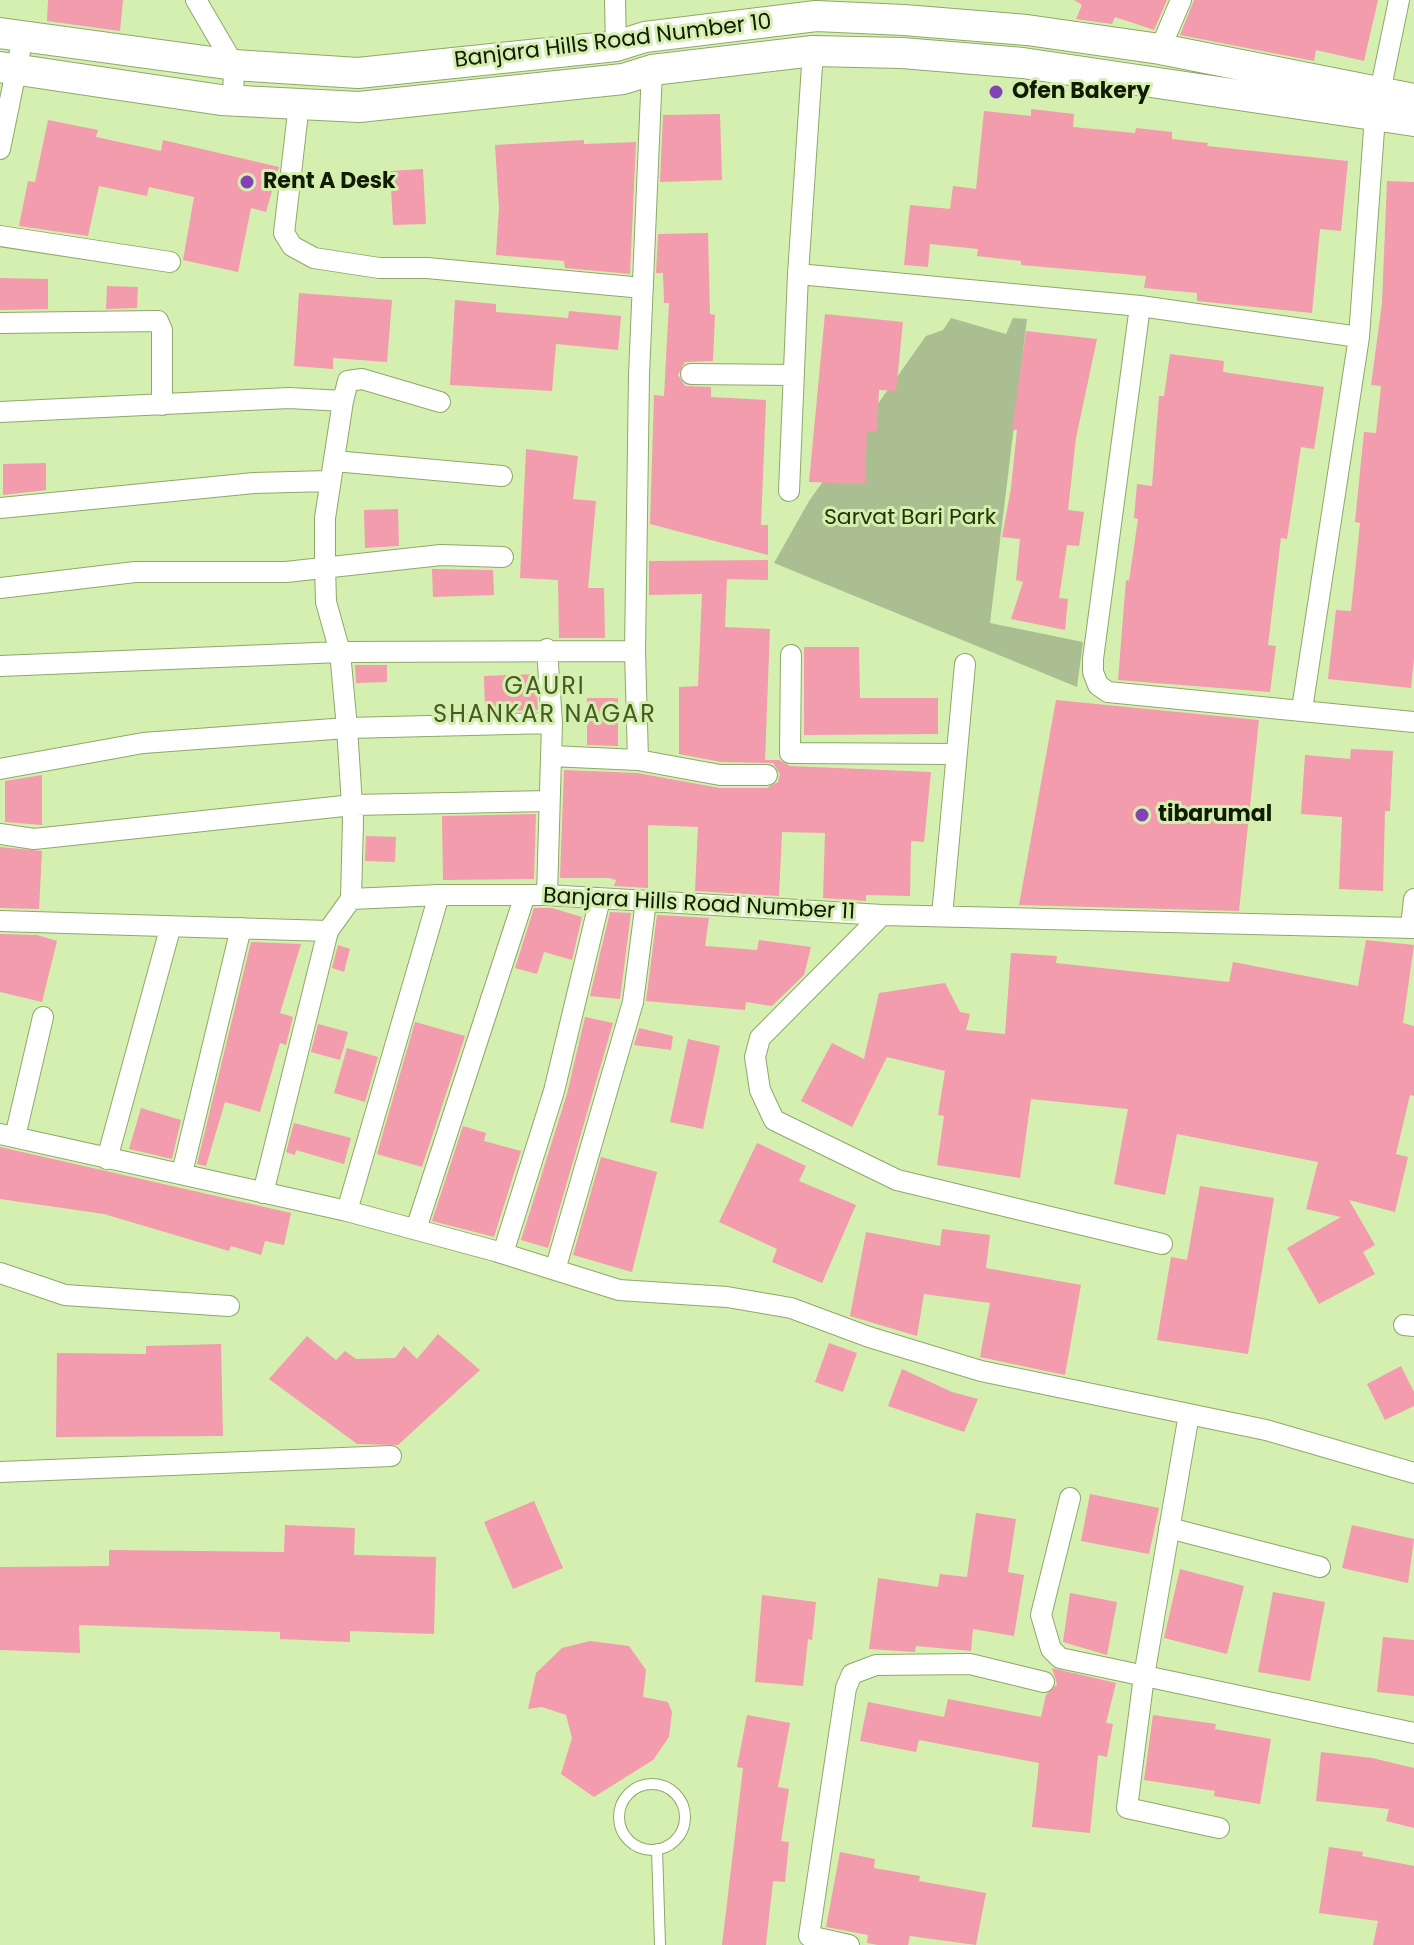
<!DOCTYPE html>
<html>
<head>
<meta charset="utf-8">
<style>
  body { margin:0 }
  canvas { display:block; background:#d4efaf }
</style>
</head>
<body>
<canvas width="1414" height="1945"></canvas>
<script>
const c = document.querySelector('canvas').getContext('2d');
c.lineJoin = 'round';
function fill(path, color) {
  c.fillStyle = color;
  c.fill(path, 'evenodd');
}
function toPath(rows) {
  const path = new Path2D();
  for (const r of rows) {
    if (r.length === 3) {
      path.moveTo(r[0] + r[2], r[1]);
      path.arc(r[0], r[1], r[2], 0, 2 * Math.PI);
      continue;
    }
    path.moveTo(r[0], r[1]);
    for (let i = 2; i < r.length; i += 2) path.lineTo(r[i], r[i + 1]);
  }
  return path;
}
function trace(path, color, width, dash) {
  c.strokeStyle = color;
  c.lineWidth = width;
  c.lineCap = dash ? 'butt' : 'round';
  c.setLineDash(dash || []);
  c.stroke(path);
}
function label(font, color, halo, rows, align = 'center') {
  c.font = font + ' Poppins,sans-serif';
  c.lineWidth = 6;
  c.setLineDash([]);
  c.textBaseline = 'middle';
  c.strokeStyle = halo;
  c.fillStyle = color;
  for (const [text, x, y, turn = 0] of rows) {
    c.save();
    c.translate(x, y);
    c.rotate((+turn || 0) * Math.PI / 180);
    c.textAlign = isNaN(turn) ? turn : align;
    if (halo) c.strokeText(text, 0, 0);
    c.fillText(text, 0, 0);
    c.restore();
  }
}
const green = toPath([
  [951,318,1006,334,1013,318,1027,319,990,623,1083,642,1077,687,774,563,809,501,926,336,943,330]
]);
const building = toPath([
  [48,0,123,0,120,31,47,21],
  [1074,0,1167,0,1154,30,1115,17,1112,24,1076,19,1082,5],
  [1194,0,1378,0,1364,61,1316,50,1314,61,1180,35],
  [1031,109,1074,114,1073,127,1135,133,1136,128,1172,132,1172,139,1208,143,1207,146,1348,161,1341,231,1320,229,1312,313,1197,301,1197,293,1144,288,1146,276,1021,265,1021,261,977,256,978,249,930,244,928,267,904,265,910,205,950,209,953,186,976,189,984,111,1031,116],
  [720,114,722,180,660,182,663,115],
  [48,120,98,130,96,137,161,151,163,140,279,167,266,212,251,208,238,272,183,260,194,197,149,187,147,196,99,186,88,236,19,226,28,181,35,182],
  [584,140,584,144,636,142,630,274,565,268,564,261,496,255,499,208,495,145],
  [423,169,426,224,393,225,390,171],
  [1387,181,1414,182,1414,658,1411,688,1328,679,1336,610,1351,611,1360,523,1355,522,1364,432,1376,433,1381,386,1371,385,1382,303],
  [708,233,710,314,715,315,713,361,685,362,678,375,685,386,711,387,711,397,766,400,761,525,768,525,768,555,650,524,654,395,664,396,669,303,664,303,663,273,656,273,658,234],
  [0,278,48,279,48,309,0,310],
  [107,286,138,287,137,308,106,309],
  [299,293,392,300,387,362,333,358,333,369,294,366],
  [455,300,496,304,496,312,568,318,569,311,621,316,618,350,556,344,552,391,450,385],
  [825,314,903,322,896,391,879,390,877,431,867,431,865,484,809,482],
  [1026,331,1097,339,1076,438,1068,510,1084,512,1079,546,1067,545,1059,598,1068,599,1065,630,1011,619,1023,582,1016,580,1020,539,1002,537,1011,488,1017,430,1012,430],
  [1170,354,1224,361,1223,372,1324,387,1314,449,1301,447,1287,539,1281,538,1268,645,1276,646,1270,692,1118,680,1126,580,1129,581,1138,519,1134,518,1137,484,1152,486,1159,396,1164,396],
  [526,449,578,456,573,499,596,501,588,588,604,588,605,638,559,638,558,580,520,578],
  [46,463,46,490,3,495,3,464],
  [398,509,399,546,365,548,364,510],
  [768,560,768,580,727,579,725,627,770,629,765,760,779,760,790,766,931,772,924,842,911,841,910,896,866,895,866,901,823,898,825,833,782,832,779,896,695,891,698,827,648,825,648,888,614,886,616,880,609,878,560,878,564,770,637,773,720,788,767,788,778,782,780,774,773,763,721,762,679,754,679,687,698,686,702,594,649,595,649,561],
  [432,569,493,570,494,595,433,597],
  [804,647,859,647,860,698,938,698,938,734,804,735],
  [355,665,387,665,387,682,356,683],
  [536,674,538,710,485,712,484,676],
  [587,698,618,698,618,746,587,745],
  [1056,700,1259,720,1239,911,1019,905],
  [1351,749,1393,751,1390,811,1385,811,1383,891,1339,889,1342,817,1301,814,1305,755,1350,759],
  [42,775,42,825,5,822,5,781],
  [536,814,534,879,443,880,442,816],
  [366,836,396,837,395,862,365,861],
  [0,847,42,851,39,909,0,908],
  [534,908,552,908,582,917,572,960,544,952,537,974,515,968],
  [610,912,631,913,620,999,590,996],
  [657,915,709,918,705,946,757,950,759,940,811,947,804,975,772,1006,746,1002,745,1010,646,1001],
  [0,934,37,935,57,941,42,1002,0,992],
  [1366,940,1414,945,1403,1023,1414,1026,1414,1096,1410,1095,1396,1154,1408,1157,1395,1212,1349,1200,1375,1245,1363,1252,1375,1274,1319,1304,1287,1248,1341,1217,1306,1209,1318,1162,1177,1134,1165,1195,1114,1184,1128,1109,1031,1099,1020,1178,937,1165,944,1116,938,1115,945,1071,887,1057,852,1127,801,1101,832,1043,864,1059,879,993,945,983,960,1012,970,1014,966,1030,1005,1034,1011,953,1057,956,1056,963,1229,982,1233,962,1358,986],
  [251,942,301,944,280,1013,293,1017,286,1045,280,1043,260,1112,225,1102,206,1166,197,1164],
  [338,945,350,949,344,972,332,968],
  [585,1017,613,1023,548,1248,521,1240,567,1094],
  [415,1022,465,1036,422,1167,377,1154],
  [318,1024,348,1032,340,1060,311,1052],
  [639,1028,673,1036,671,1050,634,1045],
  [688,1039,720,1046,703,1129,670,1122],
  [347,1048,378,1057,365,1102,334,1093],
  [141,1108,181,1120,172,1159,129,1149],
  [294,1123,351,1138,344,1164,296,1150,295,1155,286,1152],
  [463,1126,486,1133,484,1141,521,1151,494,1237,432,1221],
  [757,1143,806,1166,799,1181,856,1205,822,1283,772,1262,777,1249,719,1222],
  [0,1147,291,1213,284,1245,265,1241,261,1255,231,1246,229,1251,104,1214,0,1199],
  [601,1157,657,1172,632,1272,573,1255],
  [1200,1186,1274,1198,1248,1354,1157,1340,1171,1257,1187,1260],
  [942,1229,990,1235,986,1268,1081,1285,1065,1375,980,1357,990,1303,924,1294,917,1336,850,1316,866,1232,940,1246],
  [438,1334,480,1370,398,1445,357,1444,269,1379,307,1336,336,1360,345,1351,356,1359,395,1358,404,1346,417,1359],
  [829,1343,857,1353,843,1392,815,1382],
  [221,1344,223,1436,56,1437,57,1353,146,1354,146,1346],
  [1401,1366,1414,1392,1414,1406,1385,1420,1367,1384],
  [902,1369,952,1392,978,1399,964,1432,888,1406],
  [1090,1494,1159,1508,1149,1554,1081,1541],
  [534,1501,563,1568,513,1589,484,1522],
  [976,1513,1016,1519,1008,1572,1024,1575,1014,1636,973,1629,971,1651,916,1646,915,1652,869,1649,878,1578,938,1587,940,1574,967,1577],
  [285,1525,355,1528,354,1555,436,1557,434,1634,350,1631,350,1642,280,1639,280,1632,79,1625,80,1653,0,1650,0,1567,109,1566,109,1550,284,1552],
  [1352,1525,1414,1539,1408,1583,1342,1568],
  [1180,1569,1244,1586,1227,1654,1164,1638],
  [1273,1592,1325,1602,1310,1681,1258,1672],
  [1070,1593,1117,1602,1107,1655,1063,1642],
  [762,1595,816,1602,812,1640,808,1639,803,1686,755,1682],
  [1383,1637,1414,1640,1414,1696,1377,1692],
  [590,1641,629,1646,646,1670,643,1697,668,1702,672,1712,669,1737,653,1760,594,1797,561,1774,572,1738,566,1715,542,1707,528,1709,536,1673,562,1648],
  [1052,1668,1116,1683,1106,1723,1113,1724,1107,1757,1098,1755,1090,1833,1032,1827,1039,1763,919,1740,916,1752,860,1741,868,1702,944,1717,948,1699,1041,1717,1046,1695,1057,1684],
  [747,1715,790,1723,778,1787,789,1789,781,1841,789,1842,785,1882,773,1881,766,1945,722,1945,743,1768,737,1767],
  [1153,1715,1216,1724,1215,1729,1271,1739,1260,1804,1214,1796,1215,1791,1144,1780],
  [1321,1752,1372,1758,1414,1768,1414,1828,1386,1821,1389,1809,1316,1801],
  [1329,1847,1363,1852,1362,1856,1414,1866,1414,1945,1373,1945,1378,1921,1319,1913],
  [840,1852,875,1859,874,1868,920,1876,919,1881,986,1893,976,1945,910,1936,908,1945,878,1945,867,1943,868,1935,826,1927]
]);
const lane = toPath([
  [652,1817,33],
  [657,1849,660,1945]
]);
const street = toPath([
  [196,0,234,65,233,101],
  [615,0,616,46],
  [1160,49,1181,0],
  [299,104,284,233,292,246,314,258,379,268,427,268,643,288],
  [0,149,23,37],
  [0,236,170,262],
  [798,274,1140,306,1359,337],
  [1140,306,1093,659,1093,672,1098,685,1108,692,1414,722],
  [0,323,158,321,162,330,162,405],
  [691,374,794,375],
  [343,401,348,381,362,379,440,402],
  [0,412,289,398,343,401,325,518,325,565,326,602,340,652,347,728,353,820,351,899],
  [334,461,502,476],
  [789,491,798,274,813,51],
  [0,508,254,483,329,481],
  [0,588,135,572,286,572,441,555,503,557],
  [547,649,552,723,547,895],
  [791,655,790,753,955,754],
  [0,666,340,652,635,651],
  [1302,709,1359,337,1375,116,1399,0],
  [551,756,638,760,720,775,767,775],
  [638,760,635,651,639,375,652,70],
  [0,769,143,743,347,728,552,723],
  [0,834,34,839,353,805,549,801],
  [882,915,760,1038,755,1057,760,1090,774,1120,897,1180,1162,1244],
  [942,916,965,664],
  [0,921,328,931,351,899,439,895,547,895,882,915,1414,928],
  [1411,927,1414,899],
  [0,1134,347,1211,495,1251,619,1290,727,1297,791,1308,869,1337,981,1371,1266,1430,1414,1473],
  [15,1137,43,1017],
  [107,1159,170,929],
  [182,1173,241,928],
  [263,1193,328,931],
  [347,1211,439,895],
  [416,1229,525,895],
  [503,1253,554,1091,600,899],
  [555,1270,633,1002,646,901],
  [0,1273,65,1295,229,1306],
  [1404,1325,1414,1326],
  [1189,1414,1144,1676,1127,1808,1219,1828],
  [0,1472,391,1456],
  [1070,1498,1041,1615,1051,1649,1060,1658,1414,1733],
  [1169,1528,1320,1567],
  [849,1945,809,1936,846,1688,852,1674,876,1665,970,1664,1044,1682]
]);
const secondary = toPath([
  [0,33,234,65,358,73,616,46,645,37,816,16,904,20,1027,30,1160,49,1414,99],
  [0,67,221,100,359,107,623,79,652,70,813,51,902,53,1023,63,1414,121]
]);
const markers = [
  [996,92,8,"#8342b6"],
  [247,182,8,"#8342b6"],
  [1142,815,8,"#8342b6"]
];
const streetNames = [
  ["Banjara Hills Road Number 10",613,42,-7],
  ["Banjara Hills Road Number 11",699,905,3]
];
const poiNames = [
  ["Ofen Bakery",1012,92],
  ["Rent A Desk",263,182],
  ["tibarumal",1158,815]
];
const parkNames = [
  ["Sarvat Bari Park",910,518]
];
const neighbourhoodNames = [
  ["GAURI",545,688],
  ["SHANKAR NAGAR",545,716]
];
fill(green, '#abbe91');
fill(building, '#f29cad');
trace(lane, '#8fa86a', 12);
trace(street, '#8fa86a', 22);
trace(secondary, '#8fa86a', 32);
trace(lane, '#fff', 10);
trace(street, '#fff', 20);
trace(secondary, '#fff', 30);
for (const [x, y, r, color] of markers) {
  const dot = new Path2D();
  dot.arc(x, y, r, 0, 2 * Math.PI);
  c.fillStyle = color;
  c.fill(dot);
  trace(dot, '#d4efaf', 3);
}
label('22px', '#121b04', '#d4efaf', streetNames);
label('bold 22px', '#121b04', '#d4efaf', poiNames, 'left');
label('22px', '#243600', '#d4efaf', parkNames);
c.letterSpacing = '2px';
label('24px', '#455b1f', '#d4efaf', neighbourhoodNames);
c.letterSpacing = '0px';
</script>
</body>
</html>
